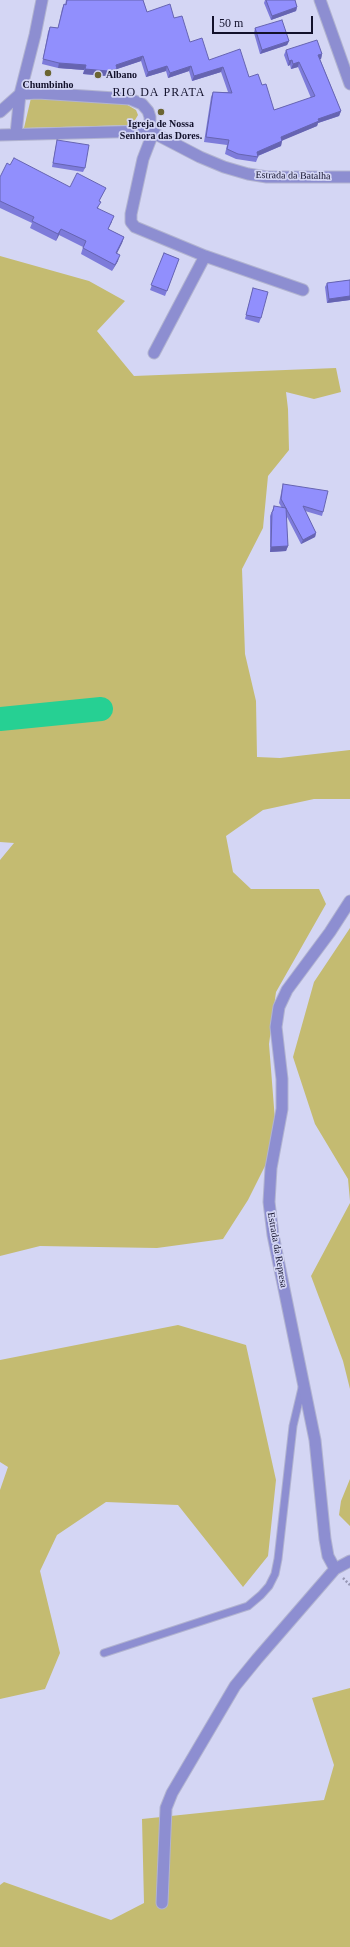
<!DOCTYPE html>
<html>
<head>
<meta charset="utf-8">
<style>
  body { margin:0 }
  #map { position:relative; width:350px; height:1947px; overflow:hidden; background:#d4d6f4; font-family:"Times New Roman",serif }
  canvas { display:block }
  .scale { position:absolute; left:212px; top:16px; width:101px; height:18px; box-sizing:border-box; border:2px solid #12112b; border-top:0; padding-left:5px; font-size:12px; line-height:14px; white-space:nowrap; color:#12112b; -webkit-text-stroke:3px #d4d6f4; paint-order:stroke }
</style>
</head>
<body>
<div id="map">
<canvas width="350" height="1947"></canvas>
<div class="scale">50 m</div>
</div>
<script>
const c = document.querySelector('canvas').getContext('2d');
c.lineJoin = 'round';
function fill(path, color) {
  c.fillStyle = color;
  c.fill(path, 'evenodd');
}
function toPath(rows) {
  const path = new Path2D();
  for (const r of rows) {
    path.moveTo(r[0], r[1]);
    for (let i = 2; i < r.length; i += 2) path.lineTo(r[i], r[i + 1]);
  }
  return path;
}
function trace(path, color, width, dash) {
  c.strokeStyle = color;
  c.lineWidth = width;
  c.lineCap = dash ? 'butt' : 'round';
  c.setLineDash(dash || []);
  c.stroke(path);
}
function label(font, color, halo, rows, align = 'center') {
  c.font = font + ' "Times New Roman",serif';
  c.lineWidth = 3.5;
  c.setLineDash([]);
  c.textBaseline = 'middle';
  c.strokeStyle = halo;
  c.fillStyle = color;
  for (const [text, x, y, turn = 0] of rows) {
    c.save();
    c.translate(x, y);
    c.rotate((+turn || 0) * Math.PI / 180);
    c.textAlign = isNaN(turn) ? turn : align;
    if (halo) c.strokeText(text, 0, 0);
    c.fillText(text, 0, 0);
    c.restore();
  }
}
const green = toPath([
  [31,98,119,100,136,110,138,115,132,125,24,128],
  [0,256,89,281,125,301,97,331,134,376,336,368,341,392,314,399,286,392,288,409,289,450,268,476,263,528,242,569,245,654,256,701,257,757,280,758,350,750,350,799,314,799,263,810,226,836,233,872,251,889,319,889,326,904,276,992,269,1044,276,1133,267,1162,248,1200,223,1239,157,1248,40,1246,0,1256,0,860,14,843,0,842],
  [350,928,350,1201,348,1179,315,1124,293,1057,314,982],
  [350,1203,350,1389,343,1361,311,1276],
  [178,1325,246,1345,276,1480,268,1556,243,1587,178,1505,106,1502,57,1535,40,1571,60,1653,45,1689,0,1699,0,1490,8,1467,0,1462,0,1360],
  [350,1479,350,1526,339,1515,341,1501],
  [350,1688,350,1947,0,1947,0,1885,4,1882,111,1920,144,1903,142,1819,324,1800,334,1765,312,1698]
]);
const river = toPath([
  [0,719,101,709]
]);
const path = toPath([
  [343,1578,350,1585]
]);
const service = toPath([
  [104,1653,248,1606,261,1595,269,1586,275,1574,278,1559,293,1426,302,1388]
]);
const minor = toPath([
  [320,0,350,84],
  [153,133,143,159,131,214,131,222,135,227,205,256,303,290],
  [154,353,205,256],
  [335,1569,328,1556,325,1539,315,1440,273,1235,269,1202,271,1168,282,1109,282,1079,276,1027,279,1007,287,990,330,932,350,901],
  [162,1903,166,1808,172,1793,235,1686,257,1659,335,1569,350,1561]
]);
const tertiary = toPath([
  [20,94,38,93,130,99,142,104,148,111,150,117,150,131],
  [0,112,20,94],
  [16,134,20,94,35,35,42,0],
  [0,135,150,131,200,157,224,167,248,174,267,177,350,177]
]);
const wall = toPath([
  [66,0,143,0,147,12,174,18,190,42,209,60,249,77,262,85,274,110,311,98,298,67,291,69,290,65,288,66,284,55,286,50,322,54,321,59,320,59,341,111,339,116,318,123,317,126,282,140,281,146,258,156,258,157,256,162,236,159,225,154,227,145,204,142,211,97,213,92,228,92,221,72,192,81,189,71,168,78,166,71,146,77,141,61,117,69,115,74,107,76,83,74,84,70,58,68,42,64,48,32,50,27,58,28,62,9,64,4,65,5],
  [265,0,295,0,297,7,296,11,271,20,264,3],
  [255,28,289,41,287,45,260,54,254,33],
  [57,140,85,168,83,172,52,167,56,145],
  [0,177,70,187,106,188,99,201,98,209,112,222,108,229,124,237,122,243,117,253,118,261,112,271,81,254,83,247,59,235,56,241,30,228,32,223,0,208],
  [164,253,179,259,165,296,150,290],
  [350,280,350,300,327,303,325,287,327,283],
  [253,288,261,318,259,323,245,319],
  [283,484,323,512,322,516,305,511,316,533,315,537,301,544,286,515,288,546,286,551,270,552,270,516,274,506,282,508,279,503,282,488]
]);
const shadedWall = toPath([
  [297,7,296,11,271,20,272,16],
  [289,41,287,45,260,54,262,50],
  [322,54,321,59,316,60,318,55],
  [143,56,141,61,117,69,115,74,107,76,83,74,85,69,116,65],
  [292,60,290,65,288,66,289,61],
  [299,62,298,67,291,69,293,64],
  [59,63,86,65,84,70,58,68],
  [167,66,166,71,146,77,148,72],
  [191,66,189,71,168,78,170,73],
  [223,67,221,72,192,81,194,76],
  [341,111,339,116,318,123,317,126,279,142,281,137,318,119],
  [282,141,281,146,255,157,257,152],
  [61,229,59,235,56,241,58,234],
  [124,237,122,243,114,259,116,253],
  [120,255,118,261,112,271],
  [350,296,350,300,327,303,329,299],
  [316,533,315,537,301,544,303,540],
  [288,546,286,551,270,552,271,547]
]);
const building = toPath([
  [67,0,143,0,147,12,170,4,174,18,182,16,190,42,202,38,209,60,240,49,249,77,258,74,262,85,266,84,274,110,315,96,299,62,293,64,292,60,289,61,286,50,317,40,322,54,318,55,341,111,318,119,319,121,281,137,282,141,257,152,258,157,238,154,227,149,229,140,206,137,213,92,232,93,223,67,194,76,191,66,170,73,167,66,148,72,143,56,116,65,117,69,108,71,85,69,86,65,59,63,43,59,50,27,58,28,64,4,66,5,67,0],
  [266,0,295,0,297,7,272,16,266,0],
  [282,20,289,41,262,50,255,28,282,20],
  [57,140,89,145,85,168,53,163,57,140],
  [14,158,70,187,77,173,106,188,99,201,101,202,97,208,114,216,108,229,124,237,116,253,120,255,115,265,83,248,86,241,61,229,58,234,32,221,34,217,0,201,0,177,7,163,10,165,14,158],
  [164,253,179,259,167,291,151,285,164,253],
  [350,280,350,296,329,299,327,283,350,280],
  [253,288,268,292,261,318,246,315,253,288],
  [283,484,328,491,323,512,303,506,316,533,303,540,281,499,283,484],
  [274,506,286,508,288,546,271,547,272,512,273,511,274,506]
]);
const markers = [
  [48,73,4,"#6b6532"],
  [98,75,4,"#6b6532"],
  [161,112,4,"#6b6532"]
];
const poiNames = [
  ["Albano",106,75,"left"],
  ["Chumbinho",48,85],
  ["Igreja de Nossa",161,124],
  ["Senhora das Dores.",161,136]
];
const streetNames = [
  ["Estrada da Batalha",293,176,1],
  ["Estrada da Represa",277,1250,80]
];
const quarterNames = [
  ["RIO DA PRATA",159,93]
];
fill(green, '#c4bb71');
trace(river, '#26d093', 24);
trace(service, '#b1b3d0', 9);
trace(minor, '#b1b3d0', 13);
trace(tertiary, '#b1b3d0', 13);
trace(path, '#9798b5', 2.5, [2, 2]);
trace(service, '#8d8ed1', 7);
trace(minor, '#8d8ed1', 11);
trace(tertiary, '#8d8ed1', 11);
fill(wall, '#7d7bda');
fill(shadedWall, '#6664b1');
fill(building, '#918ffd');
trace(building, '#6664b1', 1);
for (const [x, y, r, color] of markers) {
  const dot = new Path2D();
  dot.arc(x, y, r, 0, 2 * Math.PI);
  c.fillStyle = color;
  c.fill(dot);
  trace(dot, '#d4d6f4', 1.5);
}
label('bold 10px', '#12112b', '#d4d6f4', poiNames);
label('10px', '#12112b', '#d4d6f4', streetNames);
c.letterSpacing = '1px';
label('12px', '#12112b', '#d4d6f4', quarterNames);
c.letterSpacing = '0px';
</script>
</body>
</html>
